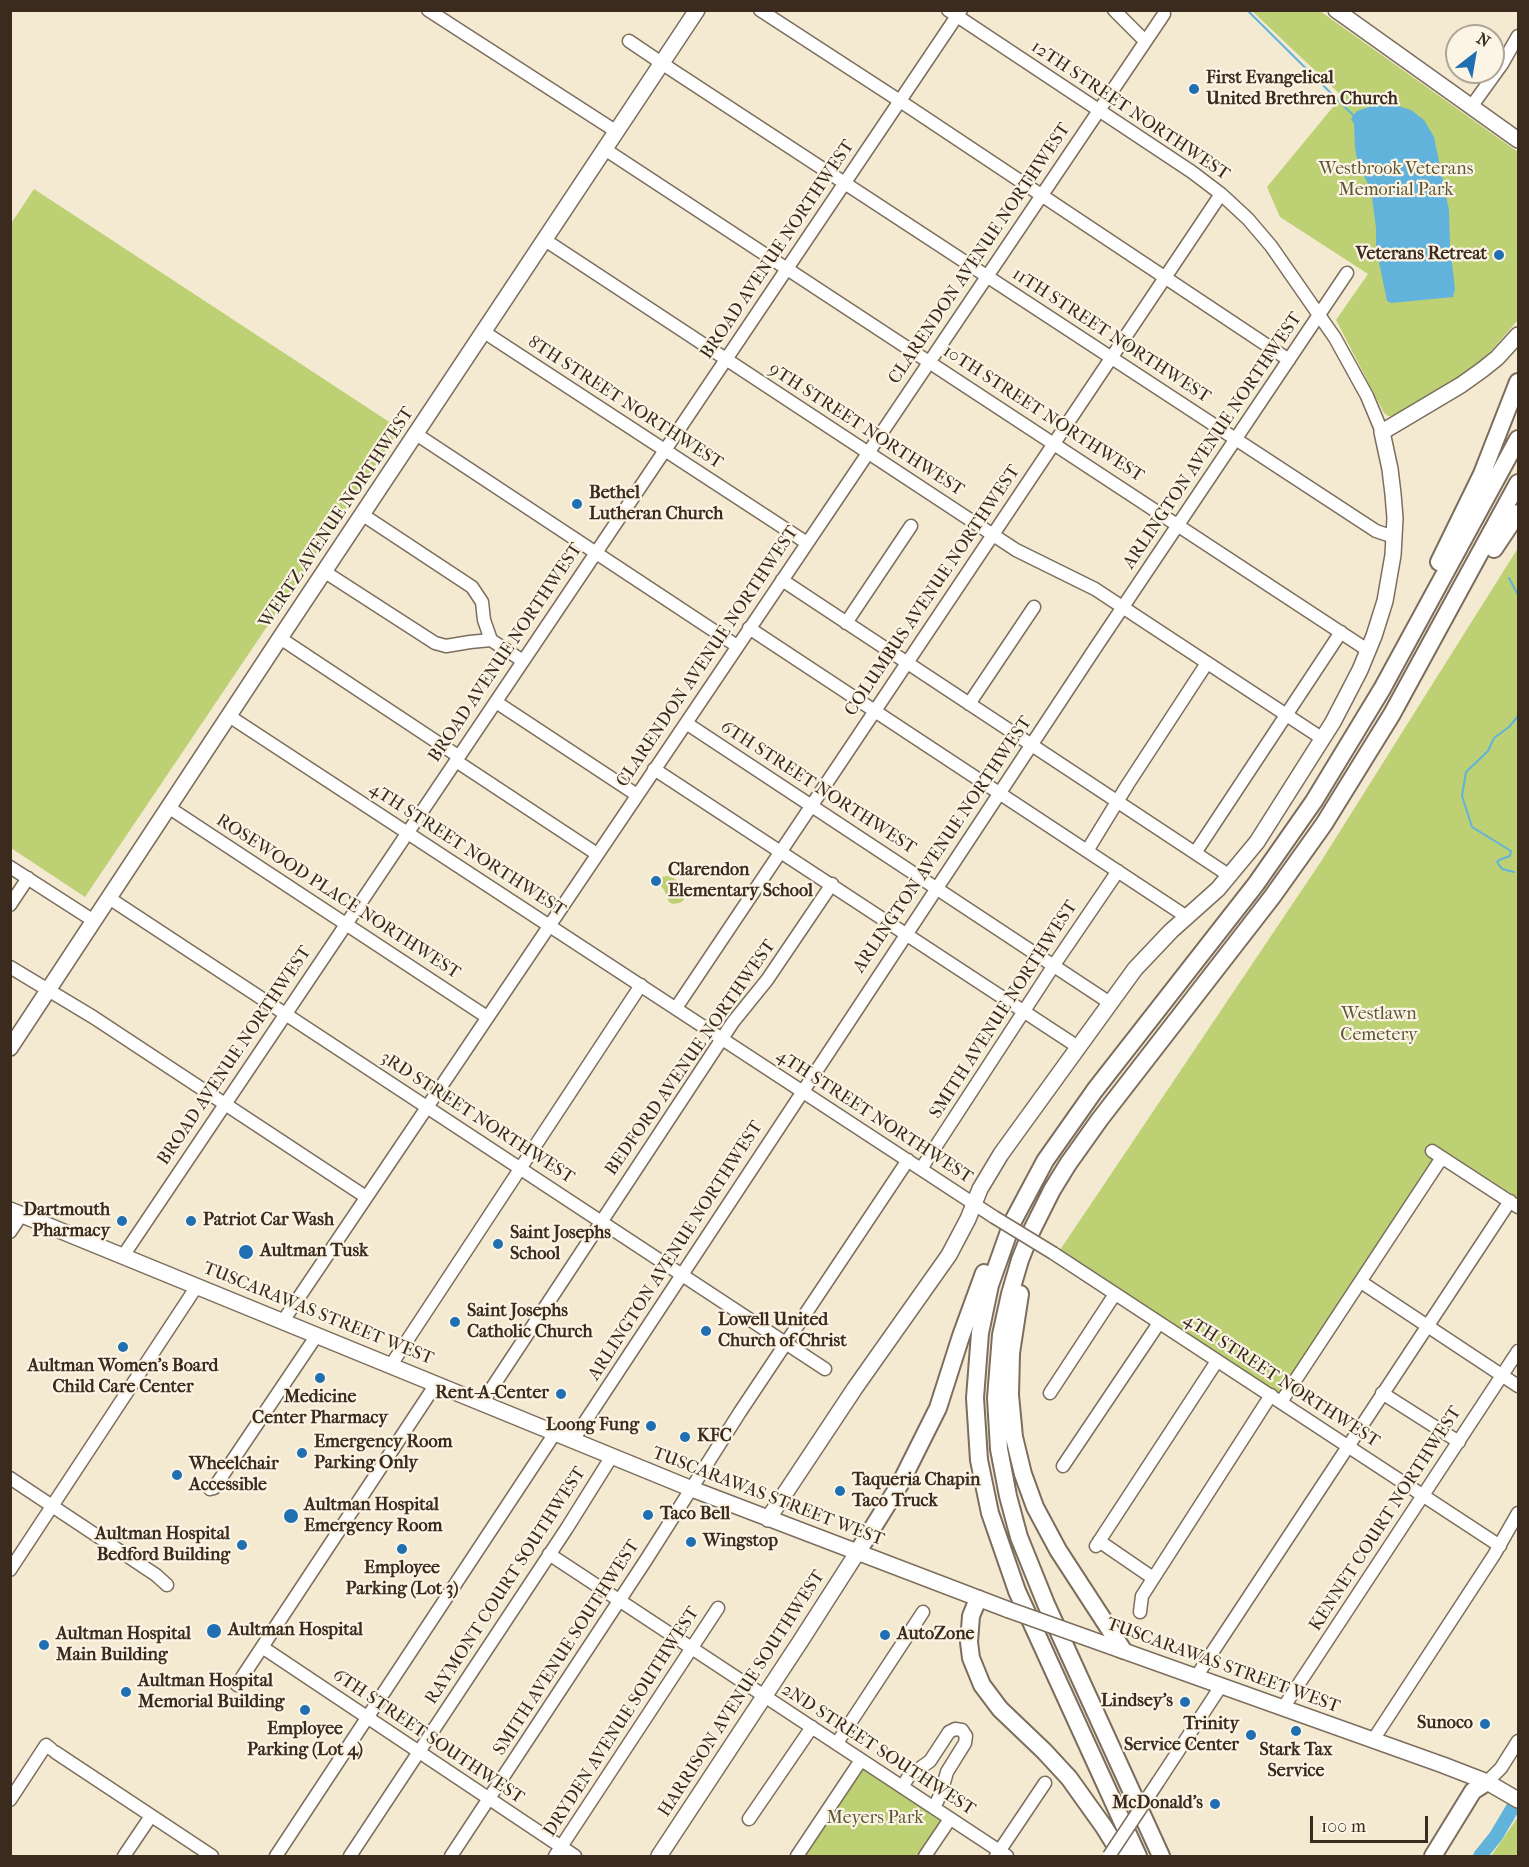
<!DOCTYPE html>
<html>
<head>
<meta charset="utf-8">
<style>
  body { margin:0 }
  #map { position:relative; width:1529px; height:1867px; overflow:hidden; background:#f4ead1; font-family:"IM FELL French Canon",serif }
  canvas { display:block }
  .frame { position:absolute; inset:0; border:12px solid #3b2a1e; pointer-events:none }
  .north { position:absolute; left:1445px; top:24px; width:60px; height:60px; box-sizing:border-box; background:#fcf5e5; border:2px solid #afa495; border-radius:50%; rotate:31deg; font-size:16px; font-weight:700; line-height:24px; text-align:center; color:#3b2a1e }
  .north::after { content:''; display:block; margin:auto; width:21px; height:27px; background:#1f6fb2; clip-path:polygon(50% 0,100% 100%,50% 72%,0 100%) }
  .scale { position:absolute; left:1310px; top:1816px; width:118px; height:27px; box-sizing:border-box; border:3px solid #3b2a1e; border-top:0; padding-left:8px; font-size:18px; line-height:21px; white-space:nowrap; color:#3b2a1e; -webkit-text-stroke:4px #fcf5e5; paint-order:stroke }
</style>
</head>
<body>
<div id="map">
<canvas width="1529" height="1867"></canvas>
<div class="frame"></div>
<div class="north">N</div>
<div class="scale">100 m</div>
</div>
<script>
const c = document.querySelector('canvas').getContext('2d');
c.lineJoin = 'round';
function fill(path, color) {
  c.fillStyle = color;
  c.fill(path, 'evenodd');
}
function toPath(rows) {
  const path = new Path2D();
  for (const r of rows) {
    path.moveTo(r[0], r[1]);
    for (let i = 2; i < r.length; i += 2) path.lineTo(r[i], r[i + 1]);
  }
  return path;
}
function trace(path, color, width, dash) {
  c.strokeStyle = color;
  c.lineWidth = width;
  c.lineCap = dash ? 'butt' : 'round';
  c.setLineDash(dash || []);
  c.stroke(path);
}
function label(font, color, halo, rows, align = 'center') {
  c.font = font + ' "IM FELL French Canon",serif';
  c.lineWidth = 4.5;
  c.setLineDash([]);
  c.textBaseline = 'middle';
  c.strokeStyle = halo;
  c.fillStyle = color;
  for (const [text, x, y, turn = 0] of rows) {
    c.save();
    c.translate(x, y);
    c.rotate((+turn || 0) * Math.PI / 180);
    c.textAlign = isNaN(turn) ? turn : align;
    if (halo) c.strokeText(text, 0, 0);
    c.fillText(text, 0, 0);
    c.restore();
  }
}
const green = toPath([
  [1252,11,1320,11,1518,152,1518,320,1491,351,1472,368,1435,393,1392,416,1388,416,1384,413,1336,320,1368,274,1280,217,1267,187,1342,96],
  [34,189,400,429,85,897,11,848,10,225],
  [1518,548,1518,1198,1442,1149,1278,1395,1060,1250,1320,863],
  [668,876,675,879,687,890,683,901,679,903,673,904,669,902,664,890,658,882,662,877],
  [863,1767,943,1819,919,1856,804,1856],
  [1518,1817,1518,1856,1491,1856]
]);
const water = toPath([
  [1378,104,1392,104,1411,110,1424,120,1434,137,1449,210,1450,245,1455,289,1453,297,1391,303,1387,301,1376,248,1376,228,1371,190,1358,164,1355,148,1354,124,1351,119,1357,111]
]);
const stream = toPath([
  [1247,10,1354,116],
  [1509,578,1518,595],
  [1514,872,1502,869,1497,862,1499,860,1510,856,1511,851,1472,827,1462,796,1466,772,1488,751,1494,738,1509,727,1518,716]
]);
const river = toPath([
  [1480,1856,1496,1836,1518,1799]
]);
const minor = toPath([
  [428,10,617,132],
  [760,10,900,101,1289,360],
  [948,10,1192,172,1221,194,1248,219,1271,246,1335,338,1367,396,1382,432],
  [1114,10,1145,41],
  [629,41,672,70,1376,531,1394,537],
  [1471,107,1502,64,1518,36],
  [606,150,1369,651],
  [545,240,1016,550,1095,589,1323,739],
  [484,332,807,543],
  [416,434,737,646],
  [363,515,472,587,482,602,484,620,491,640,523,661],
  [325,572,435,643,446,646,470,642,491,640],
  [782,580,1230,876],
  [846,623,911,526],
  [749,628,1187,917],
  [280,638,458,756],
  [496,702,637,795],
  [969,704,1034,607],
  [229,716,994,1217],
  [686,723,1110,1003],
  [456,761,597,854],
  [654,769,1078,1047],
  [168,807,487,1017],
  [1087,851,1128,784,1207,663],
  [1195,853,1341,632],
  [10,867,94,921],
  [109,898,825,1369],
  [10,905,28,878],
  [10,967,93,1017,366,1197],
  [676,1008,1221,194],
  [1432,1151,1518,1207],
  [921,1169,1054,965,1118,871],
  [10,1232,22,1214],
  [1053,1253,1500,1546],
  [123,1256,961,10],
  [1361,1282,1518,1386],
  [283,1321,1164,14],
  [391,1365,641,985],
  [1050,1393,1115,1294],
  [1382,1393,1459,1442],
  [1281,1402,1439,1162,1444,1159],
  [482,1403,733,1022,767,980,832,884],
  [573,1440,1096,647,1347,273],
  [1063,1466,1159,1323],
  [10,1478,156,1575,167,1585],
  [210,1489,214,1488,317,1335],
  [1099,1541,1153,1578],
  [1096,1546,1217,1361],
  [549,1554,1007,1856],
  [10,1570,197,1286],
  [1140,1612,1142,1596,1271,1395],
  [262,1647,575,1856],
  [1196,1677,1510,1201],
  [237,1685,436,1384],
  [1283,1708,1518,1351],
  [1373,1740,1494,1555,1518,1513],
  [837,1743,923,1612],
  [55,1752,212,1856],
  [1158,1782,1221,1686],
  [1487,1782,1501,1768,1518,1741],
  [902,1787,909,1776,930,1761,949,1732,955,1729,962,1730,966,1736,965,1743,947,1772,941,1793,934,1808],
  [10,1800,46,1745,51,1749],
  [749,1819,812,1727],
  [124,1856,151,1816],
  [276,1856,555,1433],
  [350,1856,567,1528,612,1456],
  [451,1856,646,1560,740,1412,908,1160],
  [555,1856,718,1608],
  [797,1856,861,1760],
  [925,1856,950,1819],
  [996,1856,1045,1783]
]);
const major = toPath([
  [1336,10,1518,140],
  [10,1048,280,638,697,10],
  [10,1210,692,1489,1009,1610],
  [768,1519,855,1388,949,1255,968,1219,980,1189,1001,1154,1135,969,1171,931,1218,889,1257,842,1333,722,1360,670,1374,636,1385,601,1393,555,1395,518,1393,494,1390,469,1382,432,1461,385,1482,370,1497,358,1518,335],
  [1079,1635,1443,1765,1487,1782,1518,1800],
  [659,1856,800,1642,857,1553]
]);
const highway = toPath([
  [1494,549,1518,513],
  [1439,562,1482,474,1518,382],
  [1020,1294,1011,1353,1010,1395,1014,1437,1023,1474,1035,1507,1058,1550,1123,1650],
  [857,1553,900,1484,938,1408,961,1336,984,1273],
  [978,1599,971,1616,969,1642,971,1658,982,1685,1000,1709,1044,1751,1069,1778,1104,1827,1122,1856],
  [1138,1856,1017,1591,990,1513,979,1460,975,1398,980,1333,990,1285,1012,1223,1045,1161,1095,1090,1256,884,1314,801,1382,689,1518,439],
  [1161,1856,1046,1604,1019,1537,1008,1496,999,1449,996,1398,1001,1335,1010,1294,1020,1260,1032,1230,1052,1190,1068,1164,1100,1119,1272,897,1324,824,1392,714,1518,483],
  [1433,1856,1473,1791,1487,1782]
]);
const minorBridge = toPath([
  [994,1217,1053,1253],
  [1109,1856,1158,1782]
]);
const majorBridge = toPath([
  [1009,1610,1079,1635]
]);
const markers = [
  [1194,89,6,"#1f6fb2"],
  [1499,255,6,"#1f6fb2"],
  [577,504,6,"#1f6fb2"],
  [656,881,6,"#1f6fb2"],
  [122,1221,6,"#1f6fb2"],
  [191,1221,6,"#1f6fb2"],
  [498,1244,6,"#1f6fb2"],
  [246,1252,8,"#1f6fb2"],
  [455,1322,6,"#1f6fb2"],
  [706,1331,6,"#1f6fb2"],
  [123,1347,6,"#1f6fb2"],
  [320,1378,6,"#1f6fb2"],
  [561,1394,6,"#1f6fb2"],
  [651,1426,6,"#1f6fb2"],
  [685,1437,6,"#1f6fb2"],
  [302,1453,6,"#1f6fb2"],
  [177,1475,6,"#1f6fb2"],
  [840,1491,6,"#1f6fb2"],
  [648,1515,6,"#1f6fb2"],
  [291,1516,8,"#1f6fb2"],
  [691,1542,6,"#1f6fb2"],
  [242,1545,6,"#1f6fb2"],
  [402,1549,6,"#1f6fb2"],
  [214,1631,8,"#1f6fb2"],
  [885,1635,6,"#1f6fb2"],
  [44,1645,6,"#1f6fb2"],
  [126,1692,6,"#1f6fb2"],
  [1185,1702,6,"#1f6fb2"],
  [305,1710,6,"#1f6fb2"],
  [1485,1724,6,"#1f6fb2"],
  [1296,1731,6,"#1f6fb2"],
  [1251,1735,6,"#1f6fb2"],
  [1215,1804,6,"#1f6fb2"]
];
const poiNames = [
  ["First Evangelical",1206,79],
  ["United Brethren Church",1206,100],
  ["Veterans Retreat",1487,255,"right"],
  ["Bethel",589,494],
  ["Lutheran Church",589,515],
  ["Clarendon",668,871],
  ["Elementary School",668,892],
  ["Dartmouth",110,1211,"right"],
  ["Pharmacy",110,1232,"right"],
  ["Patriot Car Wash",203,1221],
  ["Saint Josephs",510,1234],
  ["School",510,1255],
  ["Aultman Tusk",260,1252],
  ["Saint Josephs",467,1312],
  ["Catholic Church",467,1333],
  ["Lowell United",718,1321],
  ["Church of Christ",718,1342],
  ["Aultman Women's Board",123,1367,"center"],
  ["Child Care Center",123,1388,"center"],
  ["Rent-A-Center",549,1394,"right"],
  ["Medicine",320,1398,"center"],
  ["Center Pharmacy",320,1419,"center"],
  ["Loong Fung",639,1426,"right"],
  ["KFC",697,1437],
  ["Emergency Room",314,1443],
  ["Parking Only",314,1464],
  ["Wheelchair",189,1465],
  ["Accessible",189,1486],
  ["Taqueria Chapin",852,1481],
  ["Taco Truck",852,1502],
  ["Aultman Hospital",304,1506],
  ["Emergency Room",304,1527],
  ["Taco Bell",660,1515],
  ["Aultman Hospital",230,1535,"right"],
  ["Bedford Building",230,1556,"right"],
  ["Wingstop",703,1542],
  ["Employee",402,1569,"center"],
  ["Parking (Lot 3)",402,1590,"center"],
  ["Aultman Hospital",228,1631],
  ["Aultman Hospital",56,1635],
  ["Main Building",56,1656],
  ["AutoZone",897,1635],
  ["Aultman Hospital",138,1682],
  ["Memorial Building",138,1703],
  ["Lindsey's",1173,1702,"right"],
  ["Sunoco",1473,1724,"right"],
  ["Trinity",1239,1725,"right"],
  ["Service Center",1239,1746,"right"],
  ["Employee",305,1730,"center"],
  ["Parking (Lot 4)",305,1751,"center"],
  ["Stark Tax",1296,1751,"center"],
  ["Service",1296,1772,"center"],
  ["McDonald's",1203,1804,"right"]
];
const streetNames = [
  ["12TH STREET NORTHWEST",1130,111,34],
  ["BROAD AVENUE NORTHWEST",778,250,-56],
  ["CLARENDON AVENUE NORTHWEST",980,254,-56],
  ["11TH STREET NORTHWEST",1111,336,33],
  ["8TH STREET NORTHWEST",625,403,33],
  ["10TH STREET NORTHWEST",1043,414,33],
  ["9TH STREET NORTHWEST",866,430,33],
  ["ARLINGTON AVENUE NORTHWEST",1213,441,-56],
  ["WERTZ AVENUE NORTHWEST",337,518,-56],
  ["COLUMBUS AVENUE NORTHWEST",933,591,-56],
  ["BROAD AVENUE NORTHWEST",506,653,-56],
  ["CLARENDON AVENUE NORTHWEST",708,657,-56],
  ["6TH STREET NORTHWEST",818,788,33],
  ["ARLINGTON AVENUE NORTHWEST",943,845,-56],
  ["4TH STREET NORTHWEST",467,850,33],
  ["ROSEWOOD PLACE NORTHWEST",338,897,33],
  ["SMITH AVENUE NORTHWEST",1004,1010,-57],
  ["BROAD AVENUE NORTHWEST",235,1056,-56],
  ["BEDFORD AVENUE NORTHWEST",691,1058,-55],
  ["4TH STREET NORTHWEST",874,1117,33],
  ["3RD STREET NORTHWEST",477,1118,33],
  ["ARLINGTON AVENUE NORTHWEST",676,1251,-57],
  ["TUSCARAWAS STREET WEST",318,1314,22],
  ["4TH STREET NORTHWEST",1281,1381,33],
  ["TUSCARAWAS STREET WEST",768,1497,21],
  ["KENNET COURT NORTHWEST",1386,1519,-57],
  ["RAYMONT COURT SOUTHWEST",506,1586,-57],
  ["SMITH AVENUE SOUTHWEST",567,1648,-57],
  ["TUSCARAWAS STREET WEST",1223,1666,20],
  ["HARRISON AVENUE SOUTHWEST",742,1694,-57],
  ["DRYDEN AVENUE SOUTHWEST",622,1722,-57],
  ["6TH STREET SOUTHWEST",428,1737,34],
  ["2ND STREET SOUTHWEST",878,1750,33]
];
const parkNames = [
  ["Westbrook Veterans",1396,170],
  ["Memorial Park",1396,191],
  ["Westlawn",1379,1015],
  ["Cemetery",1379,1036],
  ["Meyers Park",875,1819]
];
fill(green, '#bdd174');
fill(water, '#61b3dc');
trace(stream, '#61b3dc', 2);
trace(river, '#61b3dc', 14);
trace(minor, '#7c6d5d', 15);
trace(major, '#7c6d5d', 18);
trace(highway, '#7c6d5d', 20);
trace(minor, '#fff', 12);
trace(major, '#fff', 15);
trace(highway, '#fff', 16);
trace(minorBridge, '#7c6d5d', 15, []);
trace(majorBridge, '#7c6d5d', 18, []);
trace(minorBridge, '#fff', 12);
trace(majorBridge, '#fff', 15);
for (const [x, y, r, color] of markers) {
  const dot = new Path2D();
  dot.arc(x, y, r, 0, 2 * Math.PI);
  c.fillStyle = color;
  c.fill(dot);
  trace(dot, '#fcf5e5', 2);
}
label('bold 18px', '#3b2a1e', '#fcf5e5', poiNames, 'left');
label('18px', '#3b2a1e', '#fcf5e5', streetNames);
label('18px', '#5c5434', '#fcf5e5', parkNames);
</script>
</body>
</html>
